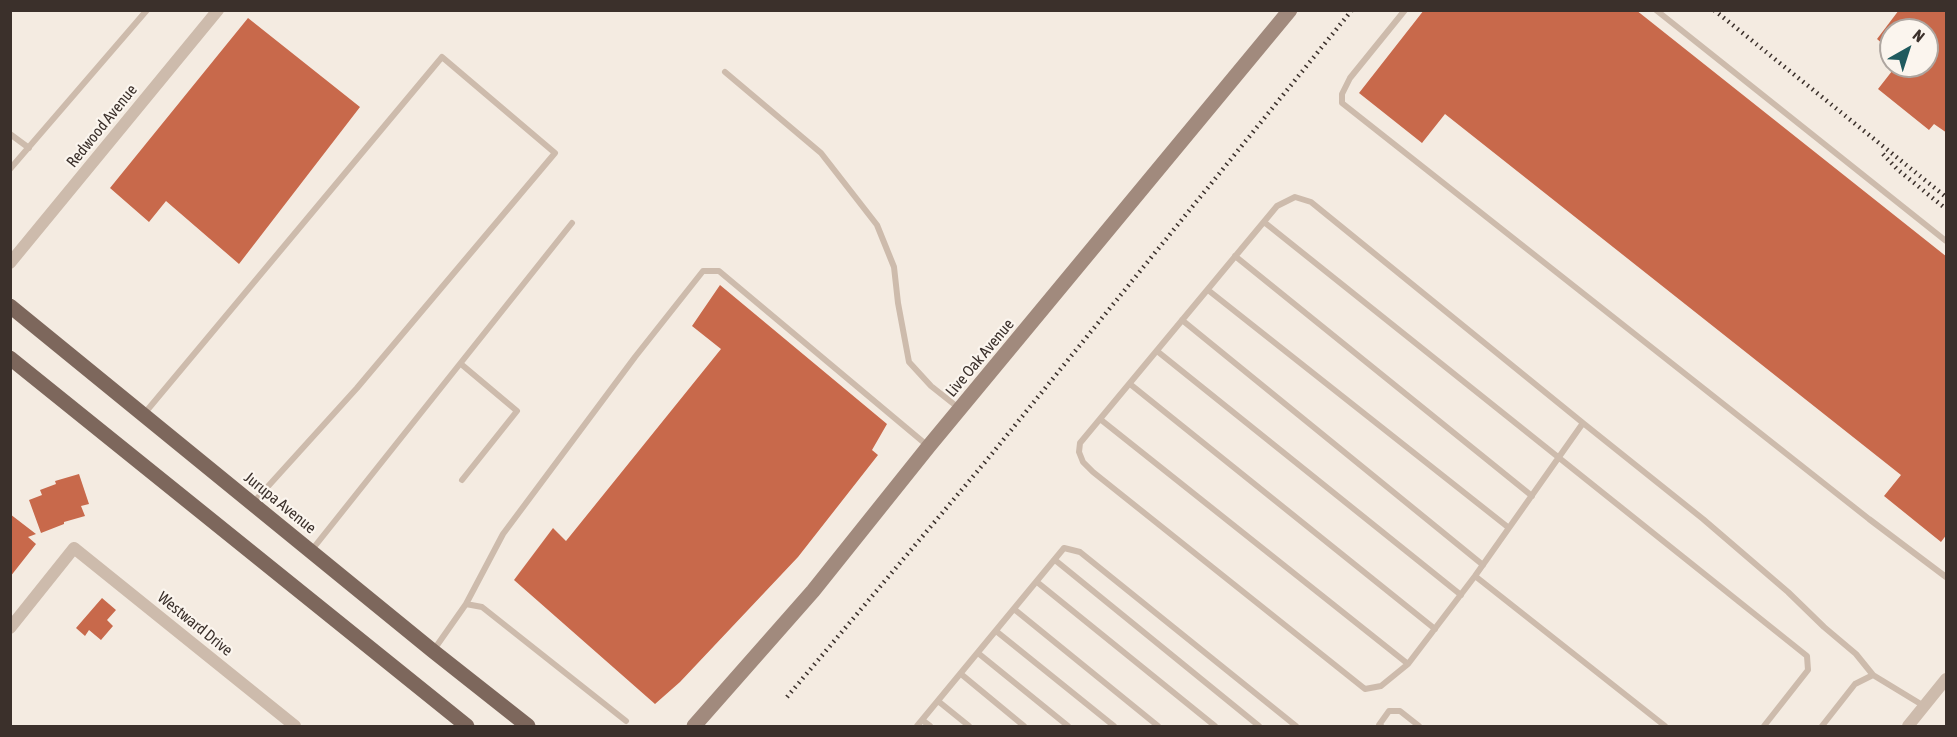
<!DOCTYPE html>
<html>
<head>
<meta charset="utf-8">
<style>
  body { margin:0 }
  #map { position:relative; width:1957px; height:737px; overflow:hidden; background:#f4ebe1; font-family:"Asap Condensed",sans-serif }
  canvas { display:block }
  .frame { position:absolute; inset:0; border:12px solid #3b302b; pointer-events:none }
  .north { position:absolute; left:1879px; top:18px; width:60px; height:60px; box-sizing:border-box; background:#fbf5ee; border:2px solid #aea6a0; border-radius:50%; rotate:39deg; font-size:16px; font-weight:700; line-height:24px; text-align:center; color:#3b302b }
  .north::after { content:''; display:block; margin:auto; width:21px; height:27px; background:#1f5a5e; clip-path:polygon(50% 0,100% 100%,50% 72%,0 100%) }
</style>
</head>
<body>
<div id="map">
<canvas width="1957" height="737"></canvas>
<div class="frame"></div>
<div class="north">N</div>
</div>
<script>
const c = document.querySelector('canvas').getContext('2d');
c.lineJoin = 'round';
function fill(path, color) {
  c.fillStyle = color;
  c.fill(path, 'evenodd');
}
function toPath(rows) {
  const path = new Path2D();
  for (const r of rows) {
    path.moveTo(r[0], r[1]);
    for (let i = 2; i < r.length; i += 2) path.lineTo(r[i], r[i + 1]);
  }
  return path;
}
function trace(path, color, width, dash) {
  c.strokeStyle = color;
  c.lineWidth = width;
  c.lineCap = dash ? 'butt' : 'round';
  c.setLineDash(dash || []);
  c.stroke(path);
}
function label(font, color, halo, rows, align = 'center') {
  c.font = font + ' "Asap Condensed",sans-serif';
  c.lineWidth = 4.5;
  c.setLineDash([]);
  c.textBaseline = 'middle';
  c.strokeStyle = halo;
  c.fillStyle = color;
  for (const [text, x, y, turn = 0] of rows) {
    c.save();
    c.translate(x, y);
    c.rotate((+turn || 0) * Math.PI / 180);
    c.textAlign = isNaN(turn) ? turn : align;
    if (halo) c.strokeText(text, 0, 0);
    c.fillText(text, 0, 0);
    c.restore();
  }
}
const building = toPath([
  [1424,10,1636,10,1947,257,1947,534,1941,542,1884,496,1901,475,1445,114,1422,143,1359,93],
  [1899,10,1947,10,1947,133,1934,124,1929,130,1878,89,1896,66,1927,66,1927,30,1891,30,1891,51,1877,39],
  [248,18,360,107,239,264,166,201,149,222,110,188],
  [720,285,887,424,872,450,878,455,798,557,680,682,655,704,514,580,553,528,566,541,721,349,692,326],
  [79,474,89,504,81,506,85,516,64,522,64,524,41,533,29,500,42,495,40,490,56,484,55,481],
  [10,514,36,534,28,537,36,544,10,577],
  [102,598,116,610,107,620,113,626,101,640,89,630,85,636,76,628]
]);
const lane = toPath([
  [1405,10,1350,78,1342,94,1342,103,1869,519,1946,577],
  [1656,10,1946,241],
  [725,72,821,153,877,225,894,267,898,303,909,362,931,386,960,409],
  [10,134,29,148],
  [10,169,147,10],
  [1264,222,1807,656,1808,670,1764,726],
  [1235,256,1532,496],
  [1208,290,1509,528],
  [1182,320,1483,565],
  [1157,351,1461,595],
  [461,364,517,411,462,480],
  [1130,384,1435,629],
  [144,414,442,57,555,153,357,388,252,504],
  [1100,419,1408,664],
  [1583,423,1311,202,1295,197,1277,206,1080,443,1079,452,1083,462,1093,472,1365,689,1381,686,1408,664,1475,576,1583,423,1703,519,1788,592,1824,627,1856,654,1873,675],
  [311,551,572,223],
  [1055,560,1259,726],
  [1475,576,1665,726],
  [1037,582,1215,726],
  [466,604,503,534,635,357,703,271,719,271,928,446],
  [1014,609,1158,726],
  [996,631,1114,726],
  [433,651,466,604,482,607,626,721],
  [978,653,1068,726],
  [961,674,1024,726],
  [938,701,969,726],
  [922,720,930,726],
  [917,726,1064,548,1080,552,1296,726],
  [1381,726,1379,725,1389,711,1400,711,1419,726],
  [1822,726,1855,684,1873,675,1924,706]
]);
const street = toPath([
  [10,263,218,10],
  [10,628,74,548,295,726],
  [1908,726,1946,679]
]);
const secondary = toPath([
  [694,726,813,591,929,446,1290,10]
]);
const primary = toPath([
  [10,306,433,651,528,726],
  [10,358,467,726]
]);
const rail = toPath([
  [1714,10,1946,197],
  [1883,154,1897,169,1946,209],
  [787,697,986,461,1352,10]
]);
const streetNames = [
  ["Redwood Avenue",102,126,-51],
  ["Live Oak Avenue",980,358,-50],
  ["Jurupa Avenue",280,503,39],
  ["Westward Drive",195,624,39]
];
fill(building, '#c8694b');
trace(lane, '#cdbbac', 6);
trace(street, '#cdbbac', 12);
trace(secondary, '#a18a7d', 15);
trace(primary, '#7d675c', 15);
trace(rail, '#3b302b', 4.5, [1.5, 4.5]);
label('16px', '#3b302b', '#fbf5ee', streetNames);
</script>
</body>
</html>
